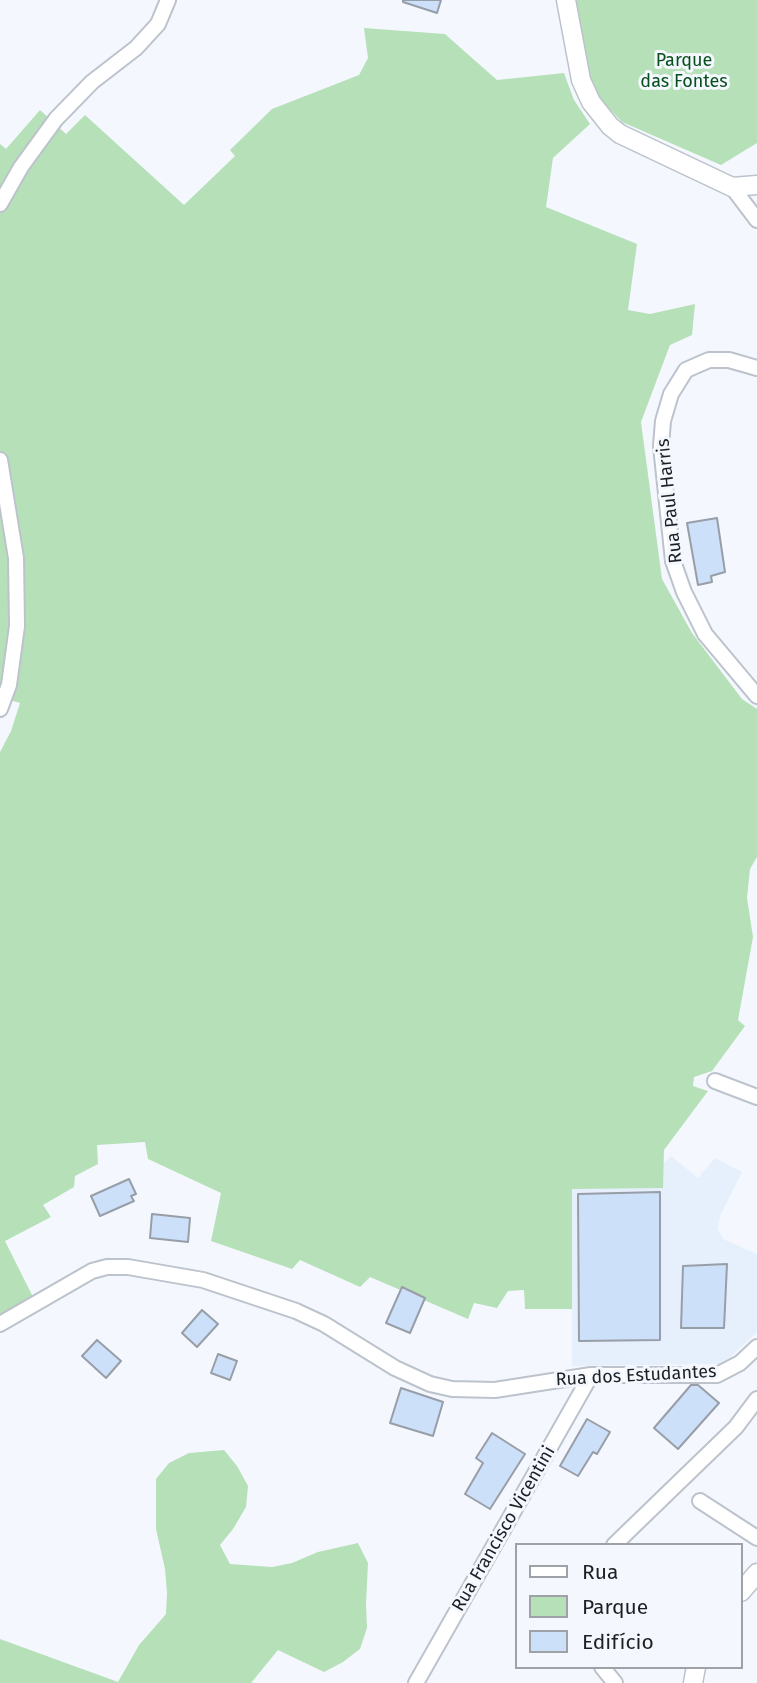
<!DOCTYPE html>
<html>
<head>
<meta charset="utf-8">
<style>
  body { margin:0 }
  #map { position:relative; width:757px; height:1683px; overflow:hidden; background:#f4f8fe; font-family:"Fira Sans",sans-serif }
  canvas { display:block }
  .legend { position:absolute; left:515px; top:1543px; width:228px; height:126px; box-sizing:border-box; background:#f4f8fe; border:2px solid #9ea2a6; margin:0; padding:9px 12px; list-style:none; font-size:21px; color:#1d2023 }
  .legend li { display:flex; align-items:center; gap:14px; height:35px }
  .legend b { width:35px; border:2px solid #9ea2a6 }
</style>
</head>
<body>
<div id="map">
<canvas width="757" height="1683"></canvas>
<ul class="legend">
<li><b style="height:9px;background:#fff"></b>Rua</li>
<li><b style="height:19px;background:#b6e0b8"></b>Parque</li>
<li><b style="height:19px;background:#cde0fa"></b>Edifício</li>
</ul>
</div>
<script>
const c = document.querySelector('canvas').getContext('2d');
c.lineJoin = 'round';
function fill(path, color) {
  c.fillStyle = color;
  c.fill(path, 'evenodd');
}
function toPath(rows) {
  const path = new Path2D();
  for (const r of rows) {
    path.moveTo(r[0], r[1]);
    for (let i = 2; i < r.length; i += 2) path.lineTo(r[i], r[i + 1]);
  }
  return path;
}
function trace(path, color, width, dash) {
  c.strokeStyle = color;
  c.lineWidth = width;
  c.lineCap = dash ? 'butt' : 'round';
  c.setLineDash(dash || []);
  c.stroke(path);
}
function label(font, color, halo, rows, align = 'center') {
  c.font = font + ' "Fira Sans",sans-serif';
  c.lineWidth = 6;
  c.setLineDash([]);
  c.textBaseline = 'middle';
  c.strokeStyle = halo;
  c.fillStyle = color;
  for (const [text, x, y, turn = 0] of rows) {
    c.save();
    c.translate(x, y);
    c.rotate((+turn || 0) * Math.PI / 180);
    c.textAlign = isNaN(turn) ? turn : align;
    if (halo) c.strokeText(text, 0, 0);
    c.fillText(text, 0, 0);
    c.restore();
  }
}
const built = toPath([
  [671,1156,698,1178,715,1158,742,1172,720,1216,718,1229,723,1239,757,1254,757,1332,723,1364,572,1366,572,1188,650,1177]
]);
const green = toPath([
  [576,0,757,0,757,143,721,165,622,122,602,101,593,84,587,64],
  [364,28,445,34,497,80,564,73,574,100,590,124,553,158,546,207,637,244,628,310,650,314,695,304,692,335,670,345,641,422,662,579,692,633,742,699,757,709,757,857,750,869,747,898,753,937,738,1020,745,1026,712,1071,694,1077,693,1086,708,1091,664,1150,663,1188,572,1189,572,1309,525,1309,524,1290,508,1291,497,1308,474,1303,468,1319,370,1277,360,1287,300,1260,292,1269,211,1241,221,1193,148,1159,145,1142,97,1145,98,1164,75,1176,74,1187,43,1205,51,1217,5,1241,33,1297,0,1315,0,752,11,731,20,703,0,697,0,144,6,149,40,110,66,134,85,115,184,205,235,156,230,150,272,109,359,75,368,58],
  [224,1450,237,1466,248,1486,246,1507,233,1529,220,1545,230,1564,272,1567,292,1563,318,1552,358,1543,368,1563,366,1604,367,1628,360,1649,343,1662,324,1672,278,1650,251,1683,0,1683,0,1639,118,1682,139,1645,166,1614,167,1593,165,1569,156,1529,156,1479,169,1463,189,1453]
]);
const building = toPath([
  [403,0,441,0,437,13,403,2,403,0],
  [717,518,725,572,711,576,712,582,698,585,687,523,717,518],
  [129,1179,136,1194,131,1196,134,1201,100,1216,91,1196,129,1179],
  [660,1192,660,1340,579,1341,578,1194,660,1192],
  [152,1214,190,1218,188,1242,150,1238,152,1214],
  [727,1264,724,1328,681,1328,683,1266,727,1264],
  [402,1287,425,1298,410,1333,386,1323,402,1287],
  [202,1310,218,1324,197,1347,182,1333,202,1310],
  [97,1340,121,1361,106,1378,82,1356,97,1340],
  [218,1354,237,1361,230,1380,211,1373,218,1354],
  [691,1385,698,1385,719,1403,678,1449,654,1428,691,1385],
  [401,1388,443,1402,433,1436,390,1423,401,1388],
  [587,1419,610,1432,597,1454,593,1452,578,1476,560,1466,587,1419],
  [492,1433,525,1454,490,1509,465,1494,483,1463,476,1458,492,1433]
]);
const minor = toPath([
  [732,187,757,220],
  [0,204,21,167,56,119,92,82,136,48,158,24,168,0],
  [757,368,729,360,709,360,686,370,671,394,663,421,661,446,673,561,684,592,705,634,757,696],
  [0,460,16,558,17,626,9,685,0,709],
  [715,1081,757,1097],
  [0,1324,92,1271,107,1267,128,1267,203,1280,296,1311,324,1324,395,1368,430,1384,452,1389,495,1390,591,1375,717,1375,740,1363,757,1347],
  [700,1501,757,1538],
  [614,1545,736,1427,757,1399],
  [602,1667,615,1683],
  [416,1683,591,1375]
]);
const tertiary = toPath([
  [566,0,581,80,591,102,610,126,620,134,732,187,757,185],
  [741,1592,757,1573],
  [693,1683,696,1667]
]);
const parkNames = [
  ["Parque",684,61],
  ["das Fontes",684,82]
];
const streetNames = [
  ["Rua Paul Harris",670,501,-96],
  ["Rua dos Estudantes",636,1376,-3],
  ["Rua Francisco Vicentini",504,1529,-60]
];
fill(built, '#e6effc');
fill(green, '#b6e0b8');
fill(building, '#cde0fa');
trace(building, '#989ea7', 2);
trace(minor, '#bcc3cc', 18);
trace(tertiary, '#bcc3cc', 21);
trace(minor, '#fff', 14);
trace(tertiary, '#fff', 18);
label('18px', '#074f1a', '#f4f8fe', parkNames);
label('18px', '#1d2023', '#f4f8fe', streetNames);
</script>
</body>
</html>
